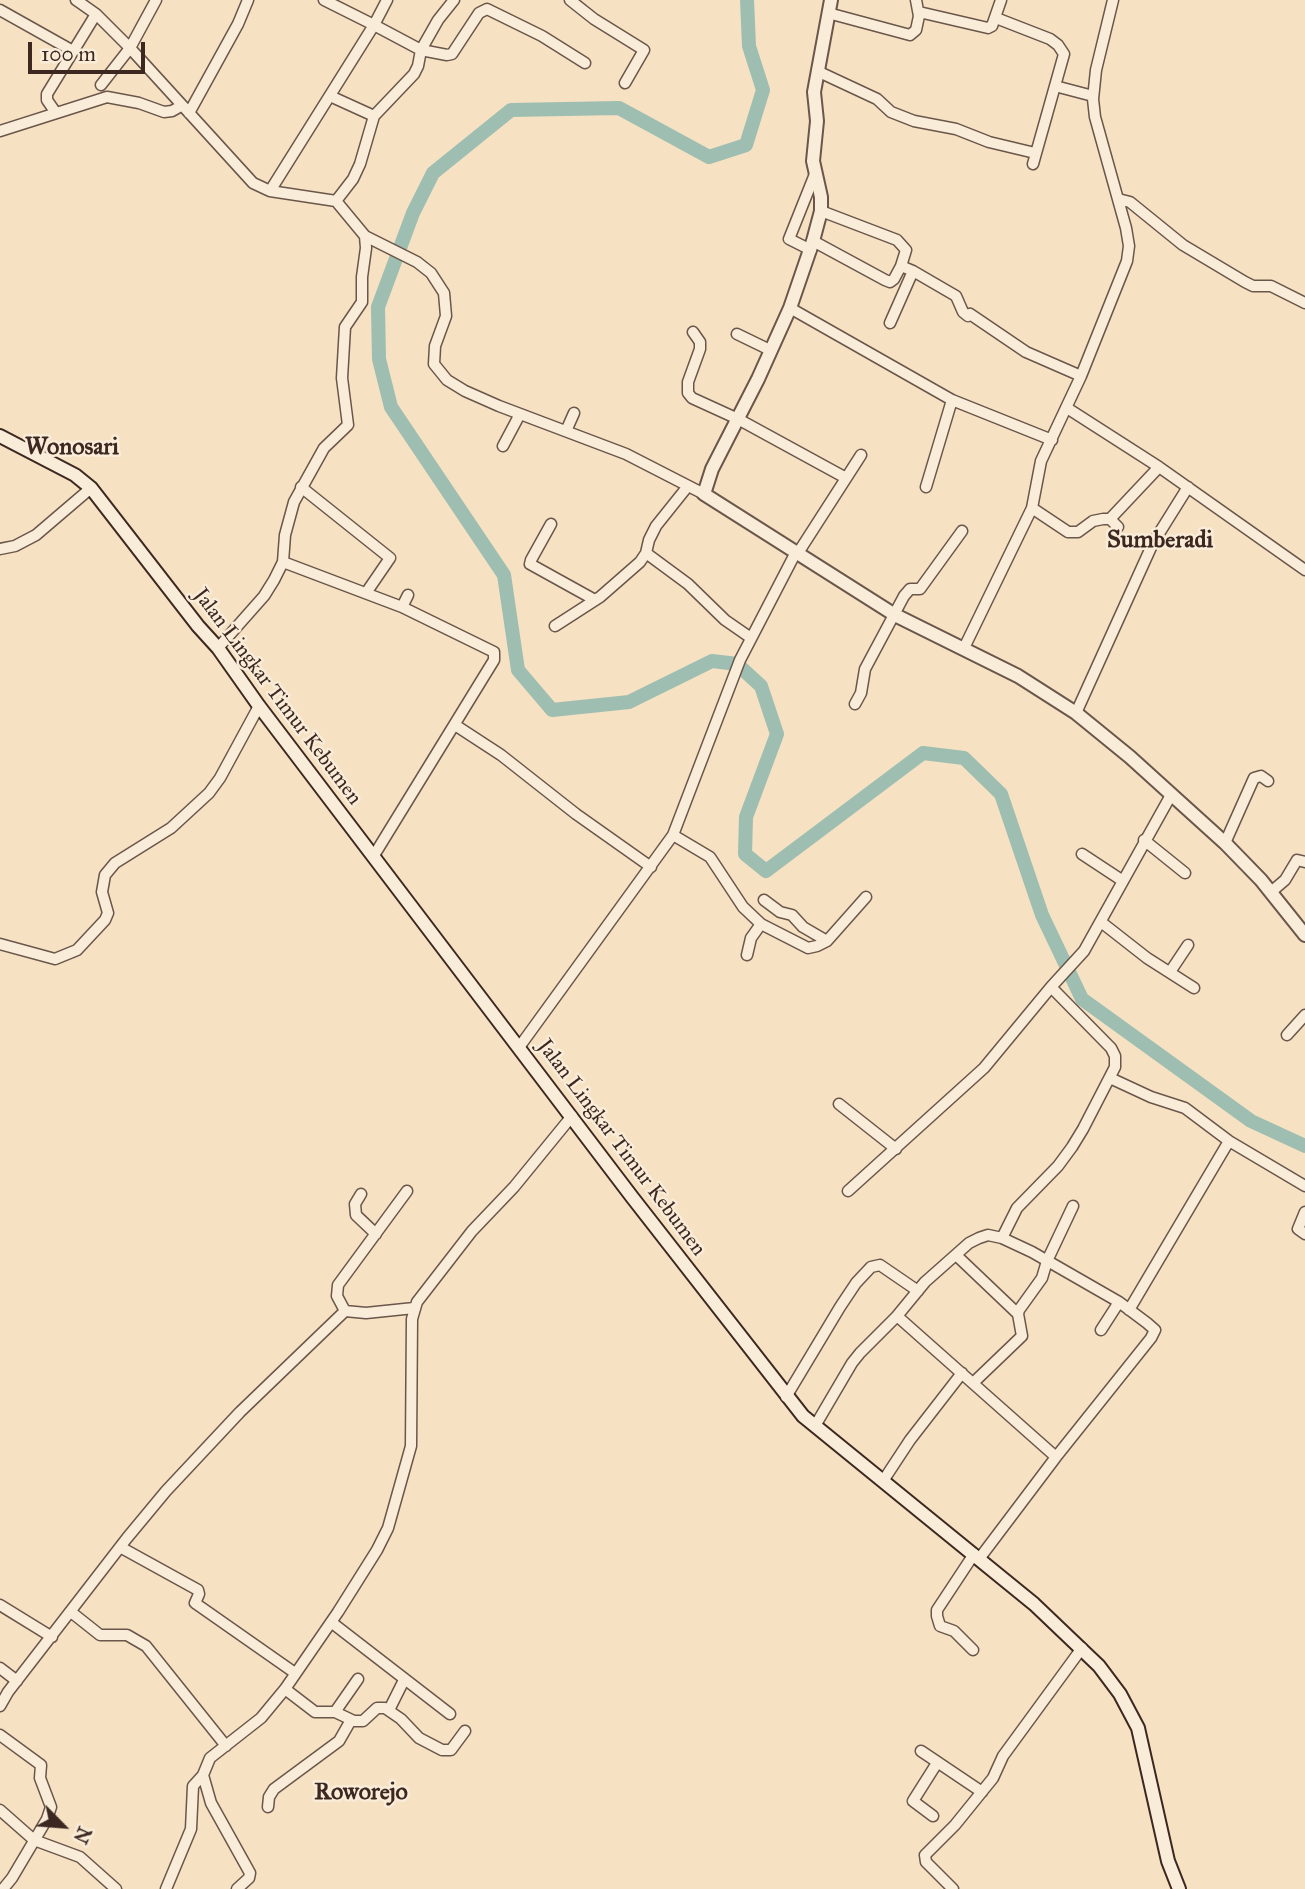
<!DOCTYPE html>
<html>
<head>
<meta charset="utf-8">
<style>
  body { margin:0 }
  #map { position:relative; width:1305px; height:1889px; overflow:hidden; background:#f6e1c3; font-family:"IM FELL Great Primer",serif }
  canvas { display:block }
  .north { position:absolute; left:28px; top:1791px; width:70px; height:70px; -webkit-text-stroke:5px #f9ecd8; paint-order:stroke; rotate:115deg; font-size:19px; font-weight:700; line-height:28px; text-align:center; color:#3c2821 }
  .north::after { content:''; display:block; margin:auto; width:24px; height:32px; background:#3c2821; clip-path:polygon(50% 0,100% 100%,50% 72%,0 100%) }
  .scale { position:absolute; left:28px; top:42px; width:117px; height:32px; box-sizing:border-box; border:4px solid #3c2821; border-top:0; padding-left:9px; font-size:21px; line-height:24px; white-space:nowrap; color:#3c2821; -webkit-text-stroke:5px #f9ecd8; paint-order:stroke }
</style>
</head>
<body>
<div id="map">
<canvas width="1305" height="1889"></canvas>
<div class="north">N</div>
<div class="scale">100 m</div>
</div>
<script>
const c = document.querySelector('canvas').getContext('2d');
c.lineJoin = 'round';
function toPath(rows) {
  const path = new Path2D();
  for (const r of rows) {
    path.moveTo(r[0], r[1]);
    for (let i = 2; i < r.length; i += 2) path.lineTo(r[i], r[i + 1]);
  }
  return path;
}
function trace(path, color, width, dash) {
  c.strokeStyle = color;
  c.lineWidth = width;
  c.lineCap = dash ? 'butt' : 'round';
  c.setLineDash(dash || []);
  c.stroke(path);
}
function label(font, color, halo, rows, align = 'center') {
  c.font = font + ' "IM FELL Great Primer",serif';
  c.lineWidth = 5;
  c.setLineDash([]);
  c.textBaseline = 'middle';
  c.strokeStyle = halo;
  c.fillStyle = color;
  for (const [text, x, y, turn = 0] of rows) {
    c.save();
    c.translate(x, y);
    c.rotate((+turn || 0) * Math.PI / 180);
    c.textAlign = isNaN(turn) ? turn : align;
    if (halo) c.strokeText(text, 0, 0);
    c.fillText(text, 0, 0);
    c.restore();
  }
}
const river = toPath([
  [747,0,749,46,763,90,746,145,709,157,619,108,511,110,433,173,413,213,378,307,379,359,391,407,504,575,518,670,552,710,629,702,712,661,737,664,761,686,777,734,746,817,745,854,766,871,923,753,964,758,1001,794,1042,915,1082,999,1251,1121,1305,1146]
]);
const minor = toPath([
  [76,0,96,14,130,48,253,183,270,191,336,201,365,236,417,262,431,273,444,293,446,316,435,346,434,364,447,380,465,391,499,406,626,454,704,494],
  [387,0,374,25,421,50,447,55,452,54,479,13,487,9,542,36,585,63],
  [570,0,594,19,644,50,625,83],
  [0,10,73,51],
  [919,12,988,28,992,26,1001,0],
  [828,13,910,35,916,30,919,16,916,0],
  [996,18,1050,39,1058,45,1064,54,1033,164],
  [817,71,877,99,891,112,914,121,956,129,989,142,1035,153],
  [101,85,130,48,156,0],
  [1055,86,1093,96],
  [330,96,374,116],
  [56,113,47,100,47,94,96,14],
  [189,113,238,24,248,0],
  [0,131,107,97,139,103,164,112,172,111,181,106],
  [270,191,374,25,324,0],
  [1118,199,1130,202,1183,245,1245,282,1253,286,1271,286,1305,303],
  [336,201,353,179,360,164,374,116,414,74,418,66,421,50,438,20,454,0],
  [821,211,897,240,906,250,901,266],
  [813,241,885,280,890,282,894,279,901,266,913,271],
  [811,250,789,239,815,174],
  [790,308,952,400,1052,440],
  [890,323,913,271,956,296,963,312,968,316,970,314,1026,352,1081,376],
  [693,332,700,342,700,349,688,382,688,393,692,398,738,419,846,478],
  [737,334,770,350],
  [1067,408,1159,467,1305,570],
  [566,431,574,413],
  [503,446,520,414],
  [301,487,390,558,366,593],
  [926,487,952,400],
  [1032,508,1068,532,1078,532,1093,521,1103,519,1110,519,1118,527],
  [1110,519,1159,467],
  [551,524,531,560,530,564,595,600],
  [0,549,15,546,36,535,91,488],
  [646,553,688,584,725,620,751,638],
  [798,553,861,455],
  [283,562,402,607,494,652,494,660,486,673,373,857],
  [402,607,408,595],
  [555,626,600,597,640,562,646,553,649,540,656,526,688,486],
  [218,648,264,596,274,580,283,562,285,535,294,502,324,448,348,425,342,378,345,327,362,302,362,277,366,248,365,236],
  [964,648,1032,508,1041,461,1081,376,1127,261,1129,246,1126,228,1095,117,1093,99,1096,70,1113,0],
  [855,704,861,693,865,669,904,596,910,589,920,589,962,531],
  [1076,713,1153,543,1188,487],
  [455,725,501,755,576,814,651,867],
  [673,835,710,857,743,907,761,924,808,948,817,946,827,941,866,897],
  [1144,840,1185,873],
  [1225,843,1254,778,1261,776,1268,781],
  [1082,854,1123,881],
  [1271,892,1285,880,1297,860,1305,862],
  [764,900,780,912,792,915,803,927,827,941],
  [1101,922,1147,958,1194,988],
  [0,944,55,959,77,950,105,920,108,913,102,892,105,875,115,863,171,828,209,793,220,778,259,706],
  [747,955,751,938,761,924],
  [1170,972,1188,945],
  [1287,1035,1305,1015],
  [520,1046,673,835,740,660,796,552],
  [1110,1078,1151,1097,1185,1108,1229,1141,1305,1186],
  [839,1104,896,1149],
  [848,1191,984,1068,1051,987,1084,951,1171,795],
  [361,1194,355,1204,356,1215,376,1234],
  [1305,1212,1298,1229,1305,1234],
  [1002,1238,1017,1208,1058,1166,1072,1147,1083,1129,1115,1067,1115,1056,1111,1048,1051,987],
  [956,1255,1018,1314],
  [1129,1310,1229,1141],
  [345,1311,337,1296,338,1285,407,1191],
  [897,1316,1056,1457],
  [1101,1330,1119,1302],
  [973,1383,1022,1336,1018,1314,1019,1310,1042,1278,1047,1261,1073,1206],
  [786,1397,840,1307,856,1283,871,1267,880,1265,918,1291],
  [815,1426,852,1363,860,1353,897,1316,925,1282,969,1243,979,1238,988,1235,1002,1238,1032,1252,1119,1302,1147,1323,1155,1330,1151,1338,1056,1457,979,1559],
  [883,1481,910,1440,962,1373],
  [120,1547,198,1590,199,1594,195,1603,295,1673],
  [0,1605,52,1637],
  [71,1612,100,1635,127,1635,146,1646,226,1746],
  [331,1622,450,1714],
  [973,1650,954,1631,940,1626,937,1616,937,1610,974,1554],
  [0,1668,17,1681],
  [285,1689,315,1712,335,1712,354,1721,363,1721,377,1708,385,1708,401,1719,419,1738,442,1750,451,1750,465,1731],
  [0,1706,8,1692,127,1538,166,1491,240,1412,345,1311,366,1313,414,1308],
  [389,1710,404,1680],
  [335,1712,358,1679],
  [0,1735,41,1765,40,1778,51,1807,47,1819,12,1878,3,1889],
  [921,1751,982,1792],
  [203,1775,211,1803,250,1873,249,1878,237,1889],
  [268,1807,269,1797,274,1789,339,1741,351,1720],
  [0,1810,34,1840,80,1857,116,1889],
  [933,1816,913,1801,937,1763],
  [166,1889,191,1829,193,1786,203,1775,210,1758,261,1718,285,1689,338,1612,377,1550,388,1528,411,1446,412,1319,417,1302,472,1231,514,1187,572,1116],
  [953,1889,926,1862,925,1855,955,1825,993,1778,1003,1756,1082,1648]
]);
const tertiary = toPath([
  [831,0,814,92,817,121,813,161,821,197,821,211,813,241,790,308,758,379,712,469,704,494,895,615,1018,676,1076,713,1130,757,1225,843,1261,880,1305,935]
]);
const secondary = toPath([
  [0,436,75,475,91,488,198,626,218,648,259,706,632,1197,803,1416,1034,1604,1099,1666,1120,1694,1138,1728,1168,1861,1179,1889]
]);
const streetNames = [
  ["Jalan Lingkar Timur Kebumen",277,697,53],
  ["Jalan Lingkar Timur Kebumen",621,1148,53]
];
const quarterNames = [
  ["Wonosari",72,448],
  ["Sumberadi",1160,541],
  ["Roworejo",361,1793]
];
trace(river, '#9dbeb1', 14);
trace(minor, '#6a564a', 13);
trace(tertiary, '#6a564a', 16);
trace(secondary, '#3c2821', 16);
trace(minor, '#f9ecd8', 10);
trace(tertiary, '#f9ecd8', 12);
trace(secondary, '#f9ecd8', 12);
label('21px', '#3c2821', '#f9ecd8', streetNames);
label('bold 24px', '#3c2821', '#f9ecd8', quarterNames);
</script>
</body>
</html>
